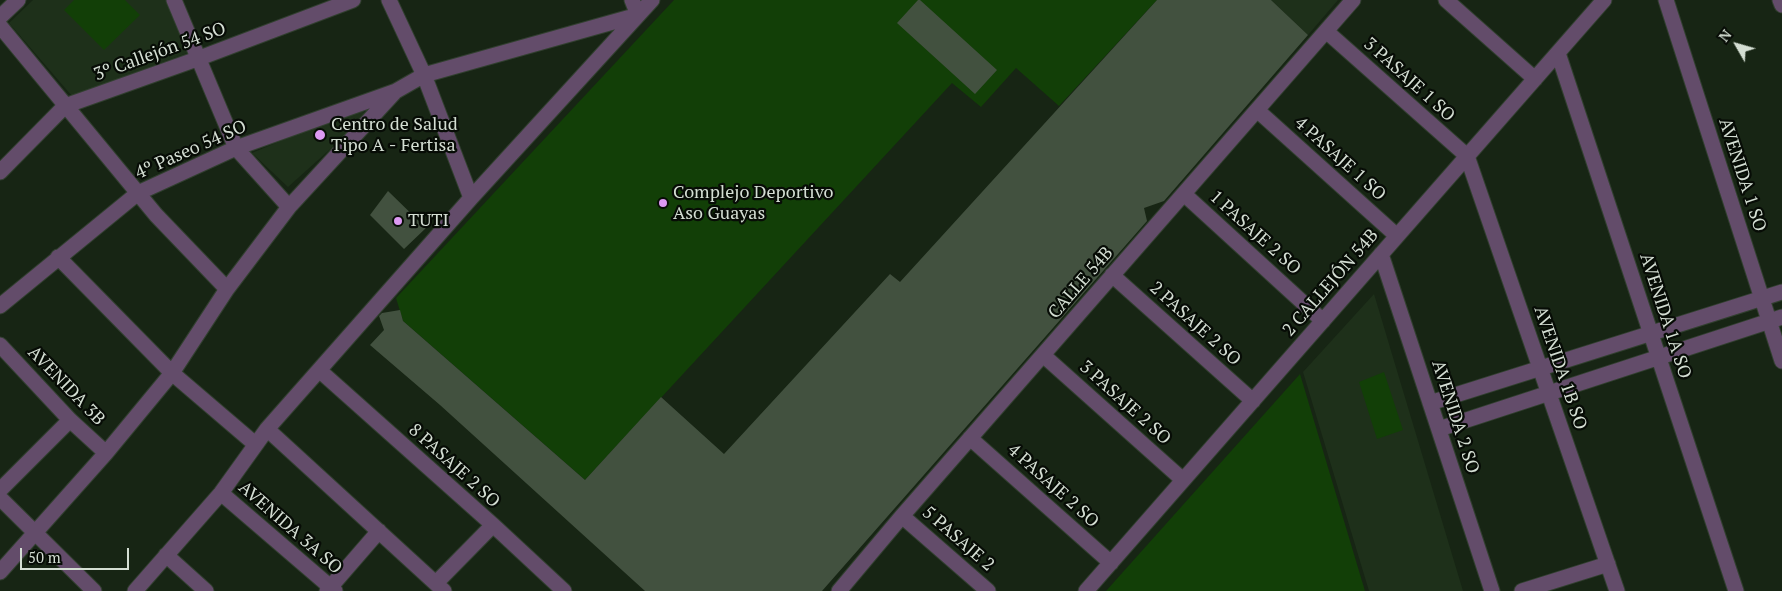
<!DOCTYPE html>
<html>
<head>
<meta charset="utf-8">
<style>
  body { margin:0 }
  #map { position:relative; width:1782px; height:591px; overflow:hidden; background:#172514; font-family:"PT Serif",serif }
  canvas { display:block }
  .north { position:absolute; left:1712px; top:20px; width:50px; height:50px; -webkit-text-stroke:4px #070c06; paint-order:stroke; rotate:308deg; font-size:14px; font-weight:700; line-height:20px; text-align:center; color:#d4ded3 }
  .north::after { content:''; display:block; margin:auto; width:18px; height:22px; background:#d4ded3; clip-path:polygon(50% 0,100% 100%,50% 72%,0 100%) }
  .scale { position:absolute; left:20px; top:548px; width:109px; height:22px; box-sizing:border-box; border:2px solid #d4ded3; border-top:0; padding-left:6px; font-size:15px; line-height:18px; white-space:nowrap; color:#d4ded3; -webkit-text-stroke:4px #070c06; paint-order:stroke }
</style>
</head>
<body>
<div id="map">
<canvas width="1782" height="591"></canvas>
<div class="north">N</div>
<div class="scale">50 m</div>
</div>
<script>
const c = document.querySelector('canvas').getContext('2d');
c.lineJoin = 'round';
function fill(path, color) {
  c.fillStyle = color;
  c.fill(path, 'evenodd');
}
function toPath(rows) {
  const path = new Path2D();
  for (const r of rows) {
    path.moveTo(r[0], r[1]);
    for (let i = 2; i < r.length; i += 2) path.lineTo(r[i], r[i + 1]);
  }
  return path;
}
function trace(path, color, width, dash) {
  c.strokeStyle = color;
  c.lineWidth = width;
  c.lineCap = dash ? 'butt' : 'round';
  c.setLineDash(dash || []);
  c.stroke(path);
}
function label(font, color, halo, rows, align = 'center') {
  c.font = font + ' "PT Serif",serif';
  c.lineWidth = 4.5;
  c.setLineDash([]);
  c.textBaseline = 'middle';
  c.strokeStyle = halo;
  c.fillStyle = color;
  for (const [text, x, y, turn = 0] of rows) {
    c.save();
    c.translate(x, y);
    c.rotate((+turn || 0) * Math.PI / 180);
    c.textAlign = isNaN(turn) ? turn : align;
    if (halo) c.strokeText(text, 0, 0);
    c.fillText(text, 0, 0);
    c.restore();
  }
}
const built = toPath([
  [33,0,166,0,190,52,72,96,9,23],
  [1271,0,1338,0,1308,35],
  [361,107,366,117,288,187,252,153],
  [1374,294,1463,591,1369,591,1303,372]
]);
const green = toPath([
  [74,0,125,0,140,15,104,50,64,10],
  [674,0,1157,0,1059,106,1016,68,981,107,952,83,585,480,403,321,396,298],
  [1384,372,1403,430,1377,439,1359,382],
  [1300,374,1365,591,1106,591]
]);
const building = toPath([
  [918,0,920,0,997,70,975,94,897,23],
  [1157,0,1271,0,1308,35,1164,201,1144,208,1147,221,822,591,645,591,440,405,370,345,384,330,379,316,382,313,400,310,403,321,585,480,661,397,724,454,890,274,900,282],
  [388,191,426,228,404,249,370,215]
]);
const minor = toPath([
  [174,0,236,148,289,207],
  [389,0,424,75,471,198],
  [1446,0,1535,79],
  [1666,0,1782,361],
  [1780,0,1782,5],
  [0,17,18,0],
  [0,26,156,215,227,289],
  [1326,31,1467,156,1617,591],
  [1558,53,1736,591],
  [1257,110,1397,236],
  [0,172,65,106,197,59,353,0],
  [1184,194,1323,321],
  [1381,254,1492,591],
  [58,257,172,373,255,444],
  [1112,275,1253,401],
  [0,306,138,193,236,148,396,91,424,75,638,15,632,0],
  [0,345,70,420,106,453],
  [1043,355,1183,480],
  [319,370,493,525,564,591],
  [1430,403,1782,292],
  [267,429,444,591],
  [1439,429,1782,317],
  [970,438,1111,563],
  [0,490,70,420],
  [221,493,335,591],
  [0,498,94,591],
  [902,516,988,591],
  [166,555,206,591],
  [0,572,106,453,172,373,227,289,289,207,394,93],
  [436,583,493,525],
  [135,591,221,493,267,429,471,198,652,0],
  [327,591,379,531],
  [839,591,902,516,1353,0],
  [1086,591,1604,0],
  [1522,591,1608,564]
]);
const markers = [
  [320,135,6,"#dd99f3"],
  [663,203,5,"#dd99f3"],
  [398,221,5,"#dd99f3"]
];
const streetNames = [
  ["3º Callejón 54 SO",160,52,-20],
  ["3 PASAJE 1 SO",1409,80,42],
  ["4º Paseo 54 SO",191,150,-24],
  ["4 PASAJE 1 SO",1340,159,42],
  ["AVENIDA 1 SO",1742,175,72],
  ["1 PASAJE 2 SO",1255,233,42],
  ["CALLE 54B",1081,283,-49],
  ["2 CALLEJÓN 54B",1331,283,-49],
  ["AVENIDA 1A SO",1665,316,72],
  ["2 PASAJE 2 SO",1195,324,42],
  ["AVENIDA 1B SO",1560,368,71],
  ["AVENIDA 3B",66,386,46],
  ["3 PASAJE 2 SO",1125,403,42],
  ["AVENIDA 2 SO",1455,417,72],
  ["8 PASAJE 2 SO",454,466,42],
  ["4 PASAJE 2 SO",1053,486,42],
  ["AVENIDA 3A SO",290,528,41],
  ["5 PASAJE 2",958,539,41]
];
const poiNames = [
  ["Centro de Salud",331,125],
  ["Tipo A - Fertisa",331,146],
  ["Complejo Deportivo",673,193],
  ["Aso Guayas",673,214],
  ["TUTI",408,221]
];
fill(built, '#1e301a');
fill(green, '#123f07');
fill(building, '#42513f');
trace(minor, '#313f2f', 17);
trace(minor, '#634c6a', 15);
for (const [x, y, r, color] of markers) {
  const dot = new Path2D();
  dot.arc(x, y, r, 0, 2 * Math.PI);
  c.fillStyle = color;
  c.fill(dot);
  trace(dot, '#070c06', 2);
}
label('18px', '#d4ded3', '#070c06', streetNames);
label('18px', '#d4ded3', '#070c06', poiNames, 'left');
</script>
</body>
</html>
